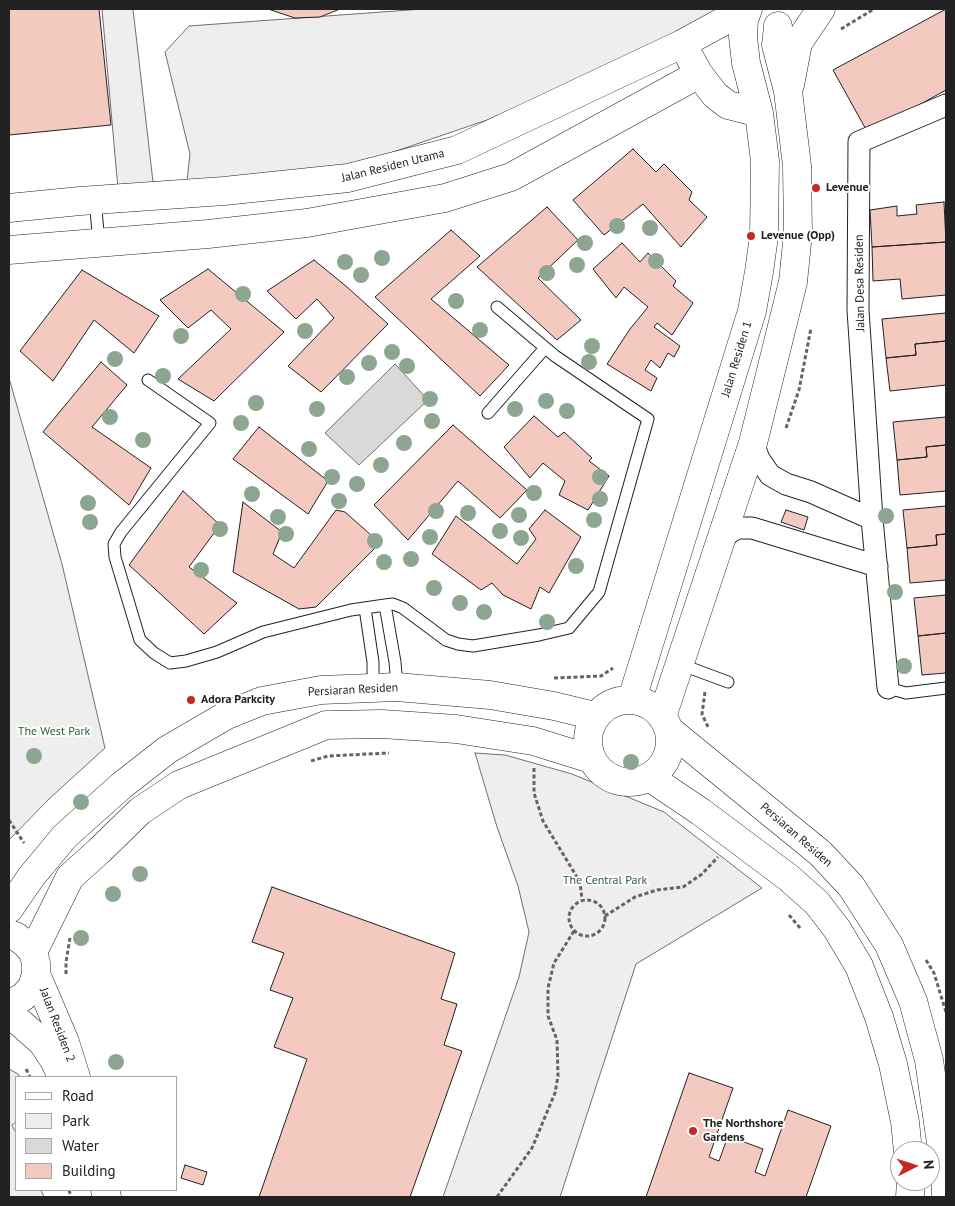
<!DOCTYPE html>
<html>
<head>
<meta charset="utf-8">
<style>
  body { margin:0 }
  #map { position:relative; width:955px; height:1206px; overflow:hidden; background:#fff; font-family:"PT Sans",sans-serif }
  canvas { display:block }
  .frame { position:absolute; inset:0; border:10px solid #222; pointer-events:none }
  .legend { position:absolute; left:15px; top:1076px; width:162px; height:115px; box-sizing:border-box; background:#fff; border:1px solid #a7a7a7; margin:0; padding:6px 9px; list-style:none; font-size:15px; color:#222 }
  .legend li { display:flex; align-items:center; gap:10px; height:25px }
  .legend b { width:25px; border:1px solid #a7a7a7 }
  .north { position:absolute; left:890px; top:1141px; width:50px; height:50px; box-sizing:border-box; background:#fff; border:1px solid #a7a7a7; border-radius:50%; rotate:85deg; font-size:14px; font-weight:700; line-height:20px; text-align:center; color:#222 }
  .north::after { content:''; display:block; margin:auto; width:18px; height:22px; background:#c62828; clip-path:polygon(50% 0,100% 100%,50% 72%,0 100%) }
</style>
</head>
<body>
<div id="map">
<canvas width="955" height="1206"></canvas>
<div class="frame"></div>
<ul class="legend">
<li><b style="height:6px;background:#fff"></b>Road</li>
<li><b style="height:14px;background:#eee"></b>Park</li>
<li><b style="height:14px;background:#d9d9d9"></b>Water</li>
<li><b style="height:14px;background:#f3c9c0"></b>Building</li>
</ul>
<div class="north">N</div>
</div>
<script>
const c = document.querySelector('canvas').getContext('2d');
c.lineJoin = 'round';
function fill(path, color) {
  c.fillStyle = color;
  c.fill(path, 'evenodd');
}
function toPath(rows) {
  const path = new Path2D();
  for (const r of rows) {
    if (r.length === 3) {
      path.moveTo(r[0] + r[2], r[1]);
      path.arc(r[0], r[1], r[2], 0, 2 * Math.PI);
      continue;
    }
    path.moveTo(r[0], r[1]);
    for (let i = 2; i < r.length; i += 2) path.lineTo(r[i], r[i + 1]);
  }
  return path;
}
function trace(path, color, width, dash) {
  c.strokeStyle = color;
  c.lineWidth = width;
  c.lineCap = dash ? 'butt' : 'round';
  c.setLineDash(dash || []);
  c.stroke(path);
}
function label(font, color, halo, rows, align = 'center') {
  c.font = font + ' "PT Sans",sans-serif';
  c.lineWidth = 4;
  c.setLineDash([]);
  c.textBaseline = 'middle';
  c.strokeStyle = halo;
  c.fillStyle = color;
  for (const [text, x, y, turn = 0] of rows) {
    c.save();
    c.translate(x, y);
    c.rotate((+turn || 0) * Math.PI / 180);
    c.textAlign = isNaN(turn) ? turn : align;
    if (halo) c.strokeText(text, 0, 0);
    c.fillText(text, 0, 0);
    c.restore();
  }
}
const green = toPath([
  [102,9,133,9,153,182,187,181,190,154,165,52,189,26,423,9,721,9,678,36,487,120,361,163,118,189,102,9],
  [9,378,62,564,105,748,49,799,9,840,9,378],
  [475,753,505,755,572,774,664,812,762,888,636,964,560,1197,443,1197,519,977,529,932,518,886,497,827,475,753]
]);
const parking = toPath([
  [9,1069,18,1074,20,1077,16,1077,16,1122,12,1125,16,1133,16,1190,41,1190,44,1197,9,1197,9,1069]
]);
const water = toPath([
  [395,364,428,400,359,465,325,433,395,364]
]);
const building = toPath([
  [9,9,99,9,111,125,9,135,9,9],
  [268,9,340,9,320,17,295,18,268,9],
  [946,9,946,90,868,133,833,70,946,9],
  [633,149,656,172,664,164,692,192,689,200,707,217,681,247,643,204,604,235,573,200,633,149],
  [944,202,946,242,872,247,870,210,897,206,897,216,917,214,916,205,944,202],
  [547,207,578,240,538,278,581,320,557,340,477,267,547,207],
  [451,230,480,256,431,299,509,365,480,396,375,297,451,230],
  [946,242,946,295,902,299,900,279,873,281,872,247,946,242],
  [622,243,640,262,648,253,676,281,673,286,693,303,672,335,657,323,654,327,680,346,674,357,668,353,660,368,651,360,645,370,657,378,651,391,607,364,630,329,648,307,624,287,616,298,593,269,622,243],
  [314,260,347,287,388,324,321,392,288,366,334,318,317,299,296,319,267,291,314,260],
  [208,269,284,332,214,401,178,379,231,329,211,310,188,328,160,300,208,269],
  [82,270,159,316,134,353,94,320,53,381,20,351,82,270],
  [946,313,946,341,915,344,916,355,886,358,882,319,946,313],
  [946,341,946,385,890,391,886,358,916,355,915,344,946,341],
  [101,362,127,385,92,427,151,468,129,505,43,432,101,362],
  [534,416,558,437,564,432,592,458,589,461,609,476,588,510,559,495,565,481,543,463,530,478,504,447,534,416],
  [946,417,946,445,926,447,927,457,897,460,893,422,946,417],
  [453,425,527,490,500,518,458,481,408,540,374,505,453,425],
  [259,427,328,481,308,514,233,459,259,427],
  [946,445,946,491,900,495,897,460,927,457,926,447,946,445],
  [183,491,220,525,189,567,237,603,204,634,129,565,183,491],
  [243,502,282,532,273,554,294,568,336,510,345,512,380,543,316,607,299,609,233,572,243,502],
  [946,506,946,534,936,535,937,545,907,548,903,510,946,506],
  [545,510,581,537,549,593,540,587,531,609,503,595,492,583,481,590,432,554,456,516,517,564,536,539,529,529,545,510],
  [786,510,808,517,804,530,781,522,786,510],
  [946,534,946,580,910,583,907,548,937,545,936,535,946,534],
  [946,595,946,633,918,636,914,598,946,595],
  [946,633,946,673,922,675,918,636,946,633],
  [272,887,455,953,441,999,457,1004,444,1045,462,1051,410,1197,259,1197,307,1059,274,1047,293,998,270,990,284,953,252,942,272,887],
  [689,1073,733,1088,709,1157,719,1161,728,1136,763,1149,755,1172,765,1176,788,1110,831,1126,806,1197,646,1197,689,1073],
  [185,1165,207,1172,203,1185,181,1178,185,1165]
]);
const path = toPath([
  [841,29,874,9],
  [786,428,799,390,811,328],
  [554,678,601,676,613,668],
  [705,692,702,714,708,727],
  [311,761,328,756,389,753],
  [534,768,534,793,543,821,580,882,582,900],
  [601,783,630,795],
  [9,820,24,843],
  [587,918,18],
  [789,915,801,929],
  [605,916,635,897,657,890,683,887,702,874,718,857],
  [926,960,934,973,946,1012],
  [66,974,66,962,70,938],
  [26,1069,30,1077],
  [69,1190,71,1197],
  [497,1197,532,1148,555,1093,558,1076,557,1040,548,1016,548,988,554,963,574,931]
]);
const lane = toPath([
  [95,200,99,242],
  [148,380,210,423,121,532,114,544,115,557,140,640,154,653,170,663,186,661,217,652,263,632,351,610,385,605,393,604,403,608,446,640,458,644,473,646,539,635,569,628,599,592,648,419,555,356,497,307],
  [488,413,545,348],
  [385,605,395,662,397,687],
  [365,608,373,662,373,687],
  [681,666,693,669,728,682],
  [888,688,906,693,946,688]
]);
const street = toPath([
  [753,443,759,459,770,475,786,484,811,492,872,519],
  [719,543,730,532,738,528,752,528,877,566],
  [888,688,872,519,858,310,859,142,946,105]
]);
const secondary = toPath([
  [690,58,699,74,715,95,728,105,759,113],
  [790,85,798,43,821,9],
  [9,208,80,201,224,191,348,178,457,150,682,44,746,9],
  [9,250,208,234,307,223,445,198,511,177,699,74],
  [632,699,752,311,759,272,764,236,765,161,759,113,746,63,743,37,744,20,748,9],
  [629,741,41],
  [662,717,753,443,793,282,798,233,797,166,788,91,776,45,778,26],
  [668,729,820,853,851,886,889,945,913,1001,929,1060,945,1171,946,1197],
  [649,777,701,812,789,878,817,903,837,929,859,966,879,1017,893,1064,905,1122,908,1151],
  [9,909,31,877,65,836,121,786,167,750,196,733,227,715,262,701,321,690,397,687,490,695,554,706,595,716],
  [9,934,15,936,25,943,33,952,36,963,36,974,32,987,23,997,9,1004],
  [33,952,70,877,99,851,140,811,179,785,326,725,382,724,456,729,533,741,591,759],
  [36,974,65,1042,76,1077],
  [9,1013,42,1042,54,1060,62,1077],
  [105,1190,107,1197],
  [910,1197,911,1181]
]);
const trees = [
  [617,226],
  [650,228],
  [585,243],
  [382,258],
  [656,261],
  [345,262],
  [577,265],
  [547,273],
  [361,275],
  [243,294],
  [456,301],
  [480,330],
  [305,331],
  [181,336],
  [592,346],
  [392,352],
  [115,359],
  [589,362],
  [369,363],
  [407,366],
  [163,376],
  [347,377],
  [430,399],
  [546,401],
  [256,403],
  [317,409],
  [515,409],
  [567,411],
  [110,417],
  [432,421],
  [241,423],
  [143,440],
  [404,443],
  [309,449],
  [381,465],
  [332,477],
  [600,477],
  [357,484],
  [534,493],
  [252,494],
  [600,499],
  [339,501],
  [88,503],
  [436,511],
  [468,513],
  [519,515],
  [886,516],
  [278,517],
  [594,520],
  [90,522],
  [220,529],
  [500,531],
  [286,534],
  [430,537],
  [521,538],
  [375,541],
  [411,559],
  [384,562],
  [576,566],
  [201,570],
  [434,588],
  [895,592],
  [460,603],
  [484,612],
  [547,622],
  [904,666],
  [34,756],
  [631,762],
  [81,802],
  [140,874],
  [113,894],
  [81,938],
  [116,1062]
];
const markers = [
  [816,188,5,"#c62828"],
  [751,236,5,"#c62828"],
  [191,700,5,"#c62828"],
  [693,1131,5,"#c62828"]
];
const streetNames = [
  ["Jalan Residen Utama",393,166,-14],
  ["Jalan Desa Residen",860,283,-91],
  ["Jalan Residen 1",737,359,-73],
  ["Persiaran Residen",353,690,-3],
  ["Persiaran Residen",796,835,41],
  ["Jalan Residen 2",57,1025,69]
];
const poiNames = [
  ["Levenue",826,188],
  ["Levenue (Opp)",761,236],
  ["Adora Parkcity",201,700],
  ["The Northshore",703,1124],
  ["Gardens",703,1138]
];
const parkNames = [
  ["The West Park",54,732],
  ["The Central Park",605,881]
];
fill(green, '#eee');
trace(green, '#6f6f6f', 1);
fill(parking, '#ededed');
trace(parking, '#6f6f6f', 1);
fill(water, '#d9d9d9');
trace(water, '#6f6f6f', 1);
fill(building, '#f3c9c0');
trace(building, '#222', 1);
trace(lane, '#222', 13);
trace(street, '#222', 23);
trace(secondary, '#222', 29);
trace(path, '#646464', 3, [4, 2.5]);
trace(lane, '#fff', 11);
trace(street, '#fff', 21);
trace(secondary, '#fff', 28);
c.fillStyle = '#8da692';
for (const [x, y] of trees) {
  c.beginPath();
  c.arc(x, y, 8, 0, 2 * Math.PI);
  c.fill();
}
for (const [x, y, r, color] of markers) {
  const dot = new Path2D();
  dot.arc(x, y, r, 0, 2 * Math.PI);
  c.fillStyle = color;
  c.fill(dot);
  trace(dot, '#fff', 2);
}
label('12px', '#222', '#fff', streetNames);
label('bold 12px', '#222', '#fff', poiNames, 'left');
label('12px', '#2f5e38', '#fff', parkNames);
</script>
</body>
</html>
